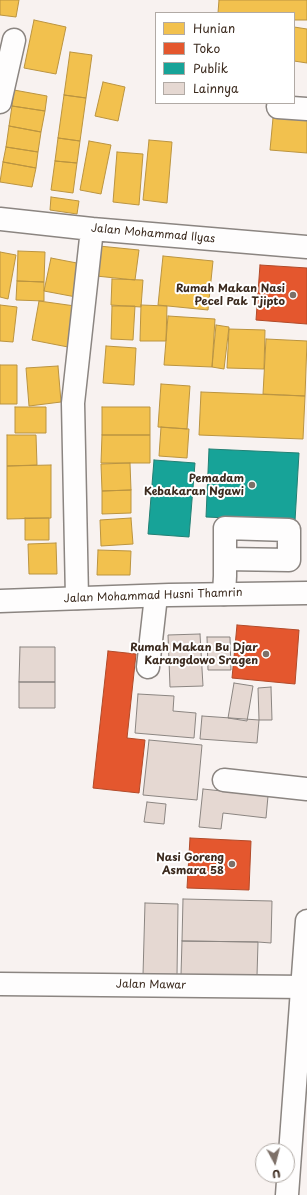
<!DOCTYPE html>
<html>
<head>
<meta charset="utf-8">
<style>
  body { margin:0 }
  #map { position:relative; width:307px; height:1195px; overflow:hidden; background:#f8f2f0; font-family:"Playpen Sans",sans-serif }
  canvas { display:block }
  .legend { position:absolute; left:155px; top:12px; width:140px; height:92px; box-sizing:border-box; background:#fff; border:1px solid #b1aaa5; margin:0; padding:5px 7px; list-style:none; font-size:12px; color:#3b2a1e }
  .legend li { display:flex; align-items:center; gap:8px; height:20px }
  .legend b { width:20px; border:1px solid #b1aaa5 }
  .north { position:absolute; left:255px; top:1143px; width:40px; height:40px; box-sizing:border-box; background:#fff; border:1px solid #b1aaa5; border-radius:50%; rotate:173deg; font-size:11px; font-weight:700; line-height:16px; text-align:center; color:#3b2a1e }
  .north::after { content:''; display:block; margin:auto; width:14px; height:18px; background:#7d7068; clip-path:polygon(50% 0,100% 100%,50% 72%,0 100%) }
</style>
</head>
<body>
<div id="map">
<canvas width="307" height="1195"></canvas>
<ul class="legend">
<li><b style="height:11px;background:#f2c14e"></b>Hunian</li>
<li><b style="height:11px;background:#e4572e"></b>Toko</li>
<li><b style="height:11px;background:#17a398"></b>Publik</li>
<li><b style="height:11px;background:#e5d8d2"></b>Lainnya</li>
</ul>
<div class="north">U</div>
</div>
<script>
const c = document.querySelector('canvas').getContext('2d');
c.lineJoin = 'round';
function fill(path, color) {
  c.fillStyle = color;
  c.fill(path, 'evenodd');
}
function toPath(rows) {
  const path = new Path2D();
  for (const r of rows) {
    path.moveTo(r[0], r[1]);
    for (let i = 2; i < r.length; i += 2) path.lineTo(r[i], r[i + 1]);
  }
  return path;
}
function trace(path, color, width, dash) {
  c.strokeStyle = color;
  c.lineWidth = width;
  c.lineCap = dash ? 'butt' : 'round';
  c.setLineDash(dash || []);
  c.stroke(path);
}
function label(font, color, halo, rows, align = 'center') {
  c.font = font + ' "Playpen Sans",sans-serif';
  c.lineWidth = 4;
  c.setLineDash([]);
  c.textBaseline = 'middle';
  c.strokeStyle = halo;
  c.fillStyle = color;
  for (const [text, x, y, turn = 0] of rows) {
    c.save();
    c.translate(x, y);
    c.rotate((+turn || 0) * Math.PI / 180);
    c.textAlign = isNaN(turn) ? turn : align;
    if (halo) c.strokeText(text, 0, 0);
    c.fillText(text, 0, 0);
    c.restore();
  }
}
const homes = toPath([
  [0,0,19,0,16,17,0,15,0,0],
  [219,0,307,0,307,20,294,20,294,13,218,13,219,0],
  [34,20,66,27,56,74,24,68,34,20],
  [294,27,307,29,307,63,294,61,294,27],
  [70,52,92,55,86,98,64,95,70,52],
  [103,82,125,87,118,121,95,116,103,82],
  [14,90,47,96,45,111,12,106,14,90],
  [64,95,86,98,80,141,58,138,64,95],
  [12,106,45,111,41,132,9,126,12,106],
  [273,118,307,120,307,153,270,150,273,118],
  [9,126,41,132,38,152,6,147,9,126],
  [58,138,80,141,77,163,55,161,58,138],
  [149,140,172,142,167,203,143,200,149,140],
  [89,141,111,145,101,194,80,190,89,141],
  [6,147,38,152,36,168,3,162,6,147],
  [117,152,143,154,139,205,113,202,117,152],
  [55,161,77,163,73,193,51,190,55,161],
  [3,162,36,168,32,187,0,182,3,162],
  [51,197,79,201,77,214,50,210,51,197],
  [99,246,139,250,135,280,96,276,99,246],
  [18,251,45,252,44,282,17,281,18,251],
  [0,252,16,255,8,299,0,297,0,252],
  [163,256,213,261,208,310,158,305,163,256],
  [51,258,82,264,76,297,44,291,51,258],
  [112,279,143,280,141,307,111,305,112,279],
  [17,281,44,282,44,301,16,300,17,281],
  [39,301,75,306,68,347,32,340,39,301],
  [0,305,17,307,13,342,0,341,0,305],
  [141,305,167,306,166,341,140,341,141,305],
  [112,306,135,306,133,340,111,339,112,306],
  [168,316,215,319,212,367,164,365,168,316],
  [216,325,229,327,224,369,212,367,216,325],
  [229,329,265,330,264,369,227,368,229,329],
  [266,339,307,341,305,396,263,394,266,339],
  [106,346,136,348,134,385,103,383,106,346],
  [0,365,17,365,17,404,0,404,0,365],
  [58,366,61,402,29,406,26,368,58,366],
  [161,384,190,386,187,429,158,427,161,384],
  [201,392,305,396,303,439,199,435,201,392],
  [15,407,46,407,46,433,15,433,15,407],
  [102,407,150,407,150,435,102,435,102,407],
  [161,427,189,429,187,458,159,456,161,427],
  [7,435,36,435,37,465,7,466,7,435],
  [102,435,150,435,150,463,101,463,102,435],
  [130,463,131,490,102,491,101,464,130,463],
  [51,465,51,518,7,519,7,466,51,465],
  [131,490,131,513,102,514,102,491,131,490],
  [25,518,49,518,49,540,25,540,25,518],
  [131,518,133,544,101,546,100,520,131,518],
  [56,543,57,574,29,574,28,544,56,543],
  [98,550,131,551,130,575,97,575,98,550]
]);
const shops = toPath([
  [260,265,307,268,307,324,256,320,260,265],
  [237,625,299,630,295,684,232,678,237,625],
  [108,651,136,654,127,738,145,740,139,793,93,788,108,651],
  [190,838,251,841,249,890,187,888,190,838]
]);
const public = toPath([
  [209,449,299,453,295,521,206,517,209,449],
  [154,460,195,463,189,537,148,534,154,460]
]);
const building = toPath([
  [200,634,203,686,170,687,168,635,200,634],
  [207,637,230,637,231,670,208,670,207,637],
  [20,647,55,647,55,682,19,682,20,647],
  [19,682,55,682,55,708,19,708,19,682],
  [234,683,253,686,247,721,228,718,234,683],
  [271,687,272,720,259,720,258,688,271,687],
  [138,694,174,696,173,711,196,713,194,738,135,733,138,694],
  [202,716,259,720,257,743,200,739,202,716],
  [149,740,202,745,197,800,143,795,149,740],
  [203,789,268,796,266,818,223,813,221,829,199,827,203,789],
  [147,802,166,804,164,824,144,822,147,802],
  [183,899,272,901,271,943,258,942,182,941,183,899],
  [145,903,178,904,177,976,143,975,145,903],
  [182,941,258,942,257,976,181,975,182,941]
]);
const minor = toPath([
  [0,102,14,40],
  [278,107,307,109],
  [0,219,92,229,307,247],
  [224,594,225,576,225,528,289,530,289,560,225,559],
  [77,598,73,403,92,229],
  [148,667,156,596],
  [224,780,307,789],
  [0,984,307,987]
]);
const major = toPath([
  [0,601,169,595,307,593],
  [287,1195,307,921]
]);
const markers = [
  [293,295,4,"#7d7068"],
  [252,485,4,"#7d7068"],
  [266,654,4,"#7d7068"],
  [232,864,4,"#7d7068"]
];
const streetNames = [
  ["Jalan Mohammad Ilyas",153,234,5],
  ["Jalan Mohammad Husni Thamrin",153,596,-2],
  ["Jalan Mawar",151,985,1]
];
const poiNames = [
  ["Rumah Makan Nasi",285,289],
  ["Pecel Pak Tjipto",285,302],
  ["Pemadam",244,479],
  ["Kebakaran Ngawi",244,492],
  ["Rumah Makan Bu Djar",258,648],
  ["Karangdowo Sragen",258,661],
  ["Nasi Goreng",224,858],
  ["Asmara 58",224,871]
];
fill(homes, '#f2c14e');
trace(homes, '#bb9440', 1);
fill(shops, '#e4572e');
trace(shops, '#b14a29', 1);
fill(public, '#17a398');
trace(public, '#227f73', 1);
fill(building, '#e5d8d2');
trace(building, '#8b8581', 1);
trace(minor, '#8b8581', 25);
trace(major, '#8b8581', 25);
trace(minor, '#fefdfd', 22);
trace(major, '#fefdfd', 22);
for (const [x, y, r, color] of markers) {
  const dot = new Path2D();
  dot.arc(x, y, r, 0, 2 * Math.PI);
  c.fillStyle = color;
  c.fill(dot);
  trace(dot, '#fff', 1.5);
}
label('11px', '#3b2a1e', '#fff', streetNames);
label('bold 11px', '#3b2a1e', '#fff', poiNames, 'right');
</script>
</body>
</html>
